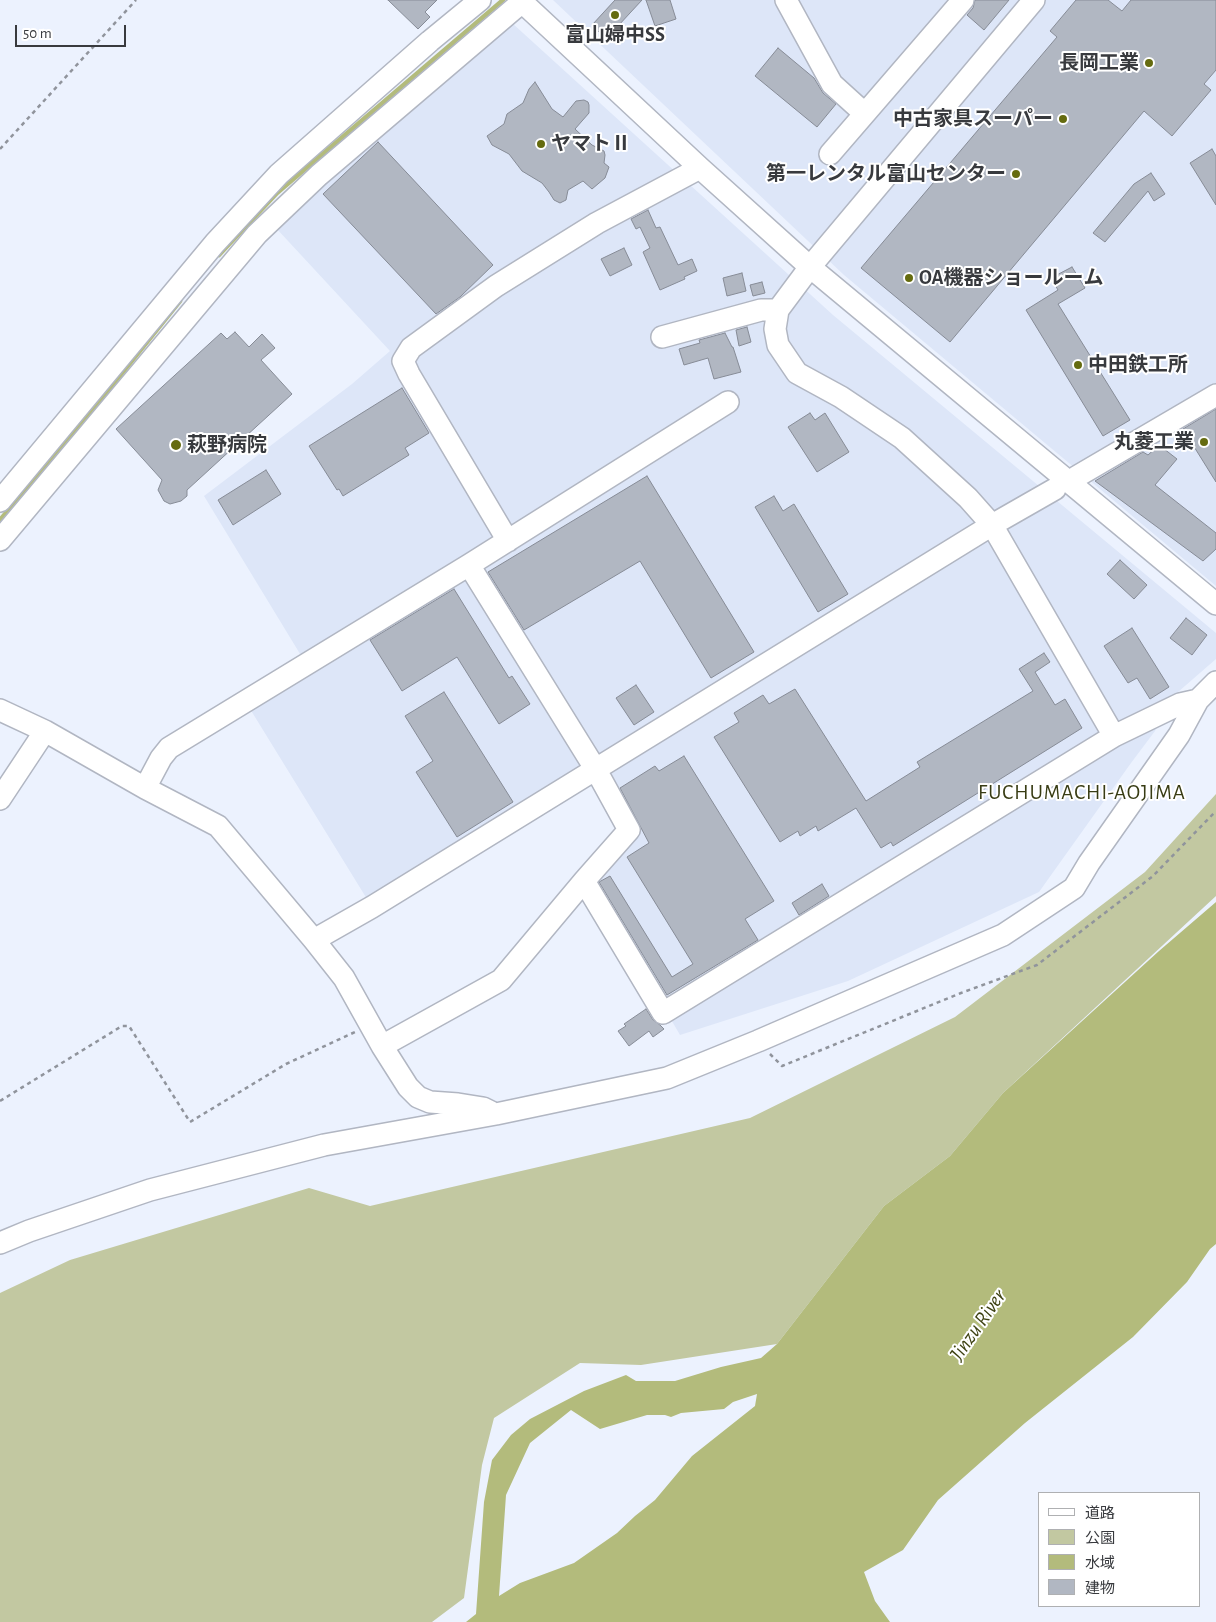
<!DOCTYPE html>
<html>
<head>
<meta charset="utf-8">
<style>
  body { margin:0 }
  #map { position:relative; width:1216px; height:1622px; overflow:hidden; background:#ecf2fe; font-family:"Alegreya Sans","Noto Sans JP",sans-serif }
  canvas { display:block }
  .legend { position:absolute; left:1038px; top:1492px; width:162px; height:115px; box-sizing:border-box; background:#fff; border:1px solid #afb0b2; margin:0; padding:6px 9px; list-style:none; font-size:15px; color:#383a3e }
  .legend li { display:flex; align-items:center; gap:10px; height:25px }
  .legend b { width:25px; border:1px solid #afb0b2 }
  .scale { position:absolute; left:15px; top:25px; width:111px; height:22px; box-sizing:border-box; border:2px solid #383a3e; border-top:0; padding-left:6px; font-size:15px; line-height:18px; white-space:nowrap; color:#383a3e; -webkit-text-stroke:4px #fff; paint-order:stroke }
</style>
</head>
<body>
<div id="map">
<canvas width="1216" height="1622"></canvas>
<ul class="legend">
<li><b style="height:6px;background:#fff"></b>道路</li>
<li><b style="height:14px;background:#c2c8a1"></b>公園</li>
<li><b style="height:14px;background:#b3bb7c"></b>水域</li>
<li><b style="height:14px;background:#b1b7c2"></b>建物</li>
</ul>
<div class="scale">50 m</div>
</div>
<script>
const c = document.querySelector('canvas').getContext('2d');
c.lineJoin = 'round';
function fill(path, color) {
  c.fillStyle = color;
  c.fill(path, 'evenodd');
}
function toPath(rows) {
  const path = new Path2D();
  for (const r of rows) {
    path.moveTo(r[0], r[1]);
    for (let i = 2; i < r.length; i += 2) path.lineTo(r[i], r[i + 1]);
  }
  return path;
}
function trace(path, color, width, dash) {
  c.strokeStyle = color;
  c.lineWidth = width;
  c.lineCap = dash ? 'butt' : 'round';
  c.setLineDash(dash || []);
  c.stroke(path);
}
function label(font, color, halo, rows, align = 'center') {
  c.font = font + ' "Alegreya Sans","Noto Sans JP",sans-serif';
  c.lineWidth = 4;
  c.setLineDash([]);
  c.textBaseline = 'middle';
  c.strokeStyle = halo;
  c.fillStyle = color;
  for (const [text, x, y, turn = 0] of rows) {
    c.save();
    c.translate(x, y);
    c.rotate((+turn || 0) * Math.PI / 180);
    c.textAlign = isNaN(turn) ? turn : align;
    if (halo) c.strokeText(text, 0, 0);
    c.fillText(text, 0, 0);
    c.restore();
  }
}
const built = toPath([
  [553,0,1216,0,1216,586,844,275],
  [512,23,833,315,1216,633,1216,659,1170,699,1155,731,1131,763,1039,892,848,981,680,1035,591,882,633,832,594,758,367,899,247,704,308,667,204,496,352,384,390,351,276,228,392,125]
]);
const green = toPath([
  [1216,794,1216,896,1003,1093,950,1156,884,1206,777,1344,641,1365,580,1363,494,1418,482,1465,464,1598,432,1622,0,1622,0,1293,70,1260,309,1188,370,1206,750,1118,955,1017,1145,872]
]);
const water = toPath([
  [1216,902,1216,1244,1210,1249,1187,1282,1133,1337,1025,1423,938,1500,903,1550,864,1572,875,1601,890,1622,466,1622,476,1614,484,1502,492,1460,511,1435,530,1419,584,1391,626,1375,636,1381,675,1381,721,1367,761,1358,777,1344,884,1206,950,1156,1003,1093,1159,951],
  [757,1394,755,1406,692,1456,655,1500,635,1516,617,1533,574,1563,520,1583,499,1596,506,1495,530,1443,571,1410,600,1429,647,1415,665,1415,671,1417,681,1413,724,1409,733,1402]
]);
const stream = toPath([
  [219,255,277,193,503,0],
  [0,520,110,388,180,301]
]);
const building = toPath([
  [388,0,437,0,425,12,430,17,418,29,388,0],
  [615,0,642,0,606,39,592,25,615,0],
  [646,0,670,0,676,19,655,26,646,0],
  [975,0,1009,0,984,30,967,15,973,8,975,0],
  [1076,0,1108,0,1122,11,1131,0,1216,0,1216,70,1204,84,1211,90,1172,136,1144,111,950,342,861,268,1057,37,1050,31,1076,0],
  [778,48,814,78,823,93,836,104,817,127,755,76,778,48],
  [535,82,552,109,563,117,576,101,584,100,588,102,589,105,589,113,575,129,592,145,604,151,605,155,604,163,609,167,605,178,592,189,583,181,568,190,566,200,560,203,554,200,549,192,542,183,522,171,509,154,492,145,487,136,504,124,507,114,523,103,529,89,535,82],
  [378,142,493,265,460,297,436,314,323,194,378,142],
  [1212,149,1216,156,1216,205,1190,163,1212,149],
  [1151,173,1165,194,1154,201,1148,191,1105,242,1093,233,1134,184,1151,173],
  [648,210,656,228,660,227,678,265,692,259,697,271,684,277,685,279,660,290,643,252,650,248,640,227,636,229,631,219,648,210],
  [624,248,632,265,610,276,601,259,624,248],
  [1072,267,1085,288,1058,304,1130,420,1103,436,1026,310,1058,290,1051,278,1072,267],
  [742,273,746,291,727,296,723,278,742,273],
  [762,282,765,293,753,296,750,285,762,282],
  [747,327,751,342,739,346,736,330,747,327],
  [235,332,249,347,262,334,275,348,261,360,292,394,187,490,187,496,181,501,170,504,164,501,158,490,162,480,116,429,221,333,227,339,235,332],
  [725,333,732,347,733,347,741,372,714,379,708,358,684,365,679,349,700,343,699,340,725,333],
  [402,388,429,433,405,448,409,455,343,496,339,489,337,490,309,446,402,388],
  [1216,409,1216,482,1183,429,1216,409],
  [810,413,815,420,825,413,849,452,817,472,788,427,810,413],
  [1159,445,1177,459,1155,485,1216,533,1216,549,1203,561,1095,481,1143,452,1148,455,1159,445],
  [266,470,281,494,233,525,218,500,266,470],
  [647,476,754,652,711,678,640,561,524,630,488,572,647,476],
  [774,496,783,511,794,504,848,594,818,612,755,507,774,496],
  [1120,560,1147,585,1134,599,1107,574,1120,560],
  [454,589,509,678,512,676,530,704,499,724,457,657,402,691,370,640,454,589],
  [1186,618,1207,635,1192,655,1170,638,1186,618],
  [1132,628,1169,687,1150,699,1137,678,1128,683,1104,646,1132,628],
  [1044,653,1050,662,1035,672,1055,705,1065,699,1082,728,893,846,891,842,881,848,856,808,818,831,816,826,800,836,798,831,780,842,714,737,739,722,734,713,763,695,769,704,795,689,866,801,920,767,917,762,1033,691,1019,669,1044,653],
  [636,685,654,712,634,725,616,698,636,685],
  [444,692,513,802,457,837,416,772,433,761,405,716,444,692],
  [684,756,774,901,745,919,758,940,667,995,599,882,610,876,672,977,693,964,627,857,649,843,620,788,655,766,659,771,684,756],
  [822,884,829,896,799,915,792,903,822,884],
  [646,1009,653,1020,660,1025,664,1029,653,1037,649,1031,629,1046,618,1031,626,1026,624,1024,646,1009]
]);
const path = toPath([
  [0,149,136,0],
  [770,1054,782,1066,961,993,1037,965,1153,876,1216,811],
  [0,1101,122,1026,129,1026,190,1122,286,1064,355,1032]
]);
const minor = toPath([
  [520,0,700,168,810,267,1216,604],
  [786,0,832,84,864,113],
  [1034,0,810,267,778,310,775,329,778,345,797,373,841,397,902,438,968,498,992,525,1114,736],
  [830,154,963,0],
  [662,337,761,310,778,310],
  [1076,477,1216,395],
  [0,501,215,243,279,174,430,41,480,0],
  [0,540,257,234,319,175,522,2],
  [508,541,409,374,403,361,411,348,496,286,597,223,700,168],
  [469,565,596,770,629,830,584,881,663,1013,1114,736,1180,704,1198,700],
  [0,710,45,731,145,788,218,826,314,940,344,978,382,1046,408,1087,418,1097,430,1102,458,1104,483,1108,491,1112],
  [145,788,161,758,169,748,469,565,728,402],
  [0,799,45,731],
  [314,940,372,907,992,525,1055,489],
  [382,1046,501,980,584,881],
  [0,1243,29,1231,150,1190,324,1145,496,1114,667,1078,758,1041,1003,935,1074,888,1089,863,1179,735,1198,700,1216,682]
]);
const markers = [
  [615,15,5,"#656b0f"],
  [1149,63,5,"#656b0f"],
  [1063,119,5,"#656b0f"],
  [541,144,5,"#656b0f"],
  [1016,174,5,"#656b0f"],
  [909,278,5,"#656b0f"],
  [1078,365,5,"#656b0f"],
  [1204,442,5,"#656b0f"],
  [176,445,6,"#656b0f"]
];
const poiNames = [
  ["富山婦中SS",615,35,"center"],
  ["長岡工業",1139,63],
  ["中古家具スーパー",1053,119],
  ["ヤマトⅡ",551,144,"left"],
  ["第一レンタル富山センター",1006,174],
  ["OA機器ショールーム",919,278,"left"],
  ["中田鉄工所",1088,365,"left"],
  ["丸菱工業",1194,442],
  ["萩野病院",187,445,"left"]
];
const neighbourhoodNames = [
  ["FUCHUMACHI-AOJIMA",1082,793]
];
const waterNames = [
  ["Jinzu River",978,1325,-55]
];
fill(built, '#dde6f8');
fill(green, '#c2c8a1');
fill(water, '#b3bb7c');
trace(stream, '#b3bb7c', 4.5);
fill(building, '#b1b7c2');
trace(building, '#878c97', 1);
trace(minor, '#b1b6c2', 24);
trace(path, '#90949c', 2.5, [4, 4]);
trace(minor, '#fff', 21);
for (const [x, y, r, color] of markers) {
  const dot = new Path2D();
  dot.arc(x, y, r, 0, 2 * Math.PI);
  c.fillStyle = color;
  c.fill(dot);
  trace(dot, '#fff', 2);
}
label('bold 20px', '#383a3e', '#fff', poiNames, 'right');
c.letterSpacing = '1px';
label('21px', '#383c14', '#fff', neighbourhoodNames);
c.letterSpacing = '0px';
label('italic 21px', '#3e4212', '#fff', waterNames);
</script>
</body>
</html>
